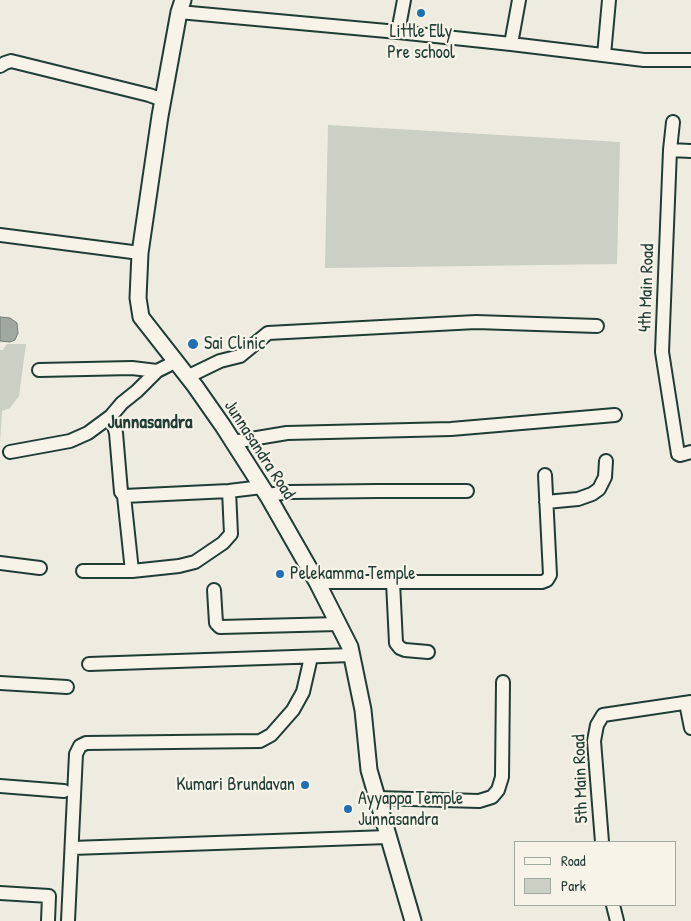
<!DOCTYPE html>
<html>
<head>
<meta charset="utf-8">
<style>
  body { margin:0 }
  #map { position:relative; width:691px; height:921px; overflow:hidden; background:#eeece1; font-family:"Patrick Hand",sans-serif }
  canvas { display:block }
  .legend { position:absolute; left:514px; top:841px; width:162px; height:65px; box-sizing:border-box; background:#f7f3e8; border:1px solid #a1aaa0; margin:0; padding:6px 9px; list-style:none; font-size:15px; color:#1f3d34 }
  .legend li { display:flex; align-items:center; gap:10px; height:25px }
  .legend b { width:25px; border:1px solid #a1aaa0 }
</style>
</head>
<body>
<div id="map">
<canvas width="691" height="921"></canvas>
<ul class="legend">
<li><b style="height:6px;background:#f7f3e8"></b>Road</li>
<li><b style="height:14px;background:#cccfc4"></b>Park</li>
</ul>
</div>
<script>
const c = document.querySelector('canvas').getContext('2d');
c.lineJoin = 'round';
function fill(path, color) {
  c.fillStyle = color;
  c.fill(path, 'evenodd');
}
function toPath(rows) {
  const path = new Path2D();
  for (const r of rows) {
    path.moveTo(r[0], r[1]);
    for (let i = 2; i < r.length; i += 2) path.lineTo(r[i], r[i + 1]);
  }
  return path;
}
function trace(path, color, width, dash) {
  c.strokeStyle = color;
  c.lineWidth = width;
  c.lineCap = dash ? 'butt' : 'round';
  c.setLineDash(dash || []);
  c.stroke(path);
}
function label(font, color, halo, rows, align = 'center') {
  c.font = font + ' "Patrick Hand",sans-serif';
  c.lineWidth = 4.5;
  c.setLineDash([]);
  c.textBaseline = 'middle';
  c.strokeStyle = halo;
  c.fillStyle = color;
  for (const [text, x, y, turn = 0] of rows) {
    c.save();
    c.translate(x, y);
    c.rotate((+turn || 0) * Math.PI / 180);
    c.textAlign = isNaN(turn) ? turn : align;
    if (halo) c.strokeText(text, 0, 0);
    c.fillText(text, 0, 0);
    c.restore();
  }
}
const green = toPath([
  [328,125,620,142,617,264,325,268],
  [7,344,26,344,19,396,10,408,2,411,0,444,0,350,3,350]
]);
const water = toPath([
  [0,317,10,318,17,323,18,333,15,340,10,342,0,341,0,317]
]);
const minor = toPath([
  [179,12,398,32,511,44,644,60,691,60],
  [398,32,404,0],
  [511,44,519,0],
  [604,55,609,0],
  [0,66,5,63,11,61,149,95,163,100],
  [673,122,670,150,662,352,678,454,680,455,691,452],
  [670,150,691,151],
  [0,235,140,253],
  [39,370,132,368,157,371],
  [187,377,220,361,240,356,268,333,476,322,597,326],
  [111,416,116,433,121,492,124,496],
  [233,442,287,433,451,429,615,415],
  [10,452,70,441,88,433,111,416,122,403,137,391,157,371,175,362],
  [267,495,290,492,378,491,467,491],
  [546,502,578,499,592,494,599,489,605,477,606,461],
  [0,563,40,568],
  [83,571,132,571,179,566,195,562,223,543,231,534,229,491],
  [132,571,124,496,229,491,262,487],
  [317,582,542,582,547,580,550,575,545,475],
  [393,582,396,643,400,648,405,650,428,652],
  [214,590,216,623,220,627,338,624],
  [89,664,352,655],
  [0,683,67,687],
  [686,703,691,728],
  [0,786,64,791],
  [377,798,479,801,492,797,498,790,502,777,503,682],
  [602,842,594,741,597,725,603,715,691,702],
  [72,848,388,837],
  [0,893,49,896,48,921],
  [613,905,617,921],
  [68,921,76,754,80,746,86,743,260,741,271,735,293,710,303,692,311,657]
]);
const tertiary = toPath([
  [183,0,179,12,160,116,140,253,138,298,141,317,195,386,223,426,269,498,317,582,350,647,363,710,369,770,413,921]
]);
const markers = [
  [421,13,5,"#1f6fb2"],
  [193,344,6,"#1f6fb2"],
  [280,574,5,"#1f6fb2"],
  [305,785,5,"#1f6fb2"],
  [348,809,5,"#1f6fb2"]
];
const poiNames = [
  ["Little Elly",421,32,"center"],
  ["Pre school",421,53,"center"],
  ["Sai Clinic",204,344],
  ["Pelekamma Temple",290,574],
  ["Kumari Brundavan",295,785,"right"],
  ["Ayyappa Temple",358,799],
  ["Junnasandra",358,820]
];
const streetNames = [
  ["4th Main Road",647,288,-88],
  ["Junnasandra Road",259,450,57],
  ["5th Main Road",581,779,-92]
];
const neighbourhoodNames = [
  ["Junnasandra",150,423]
];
fill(green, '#cccfc4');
fill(water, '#9fa99f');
trace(water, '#6c7e74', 1);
trace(minor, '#1f3d34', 16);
trace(tertiary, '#1f3d34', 19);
trace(minor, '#f7f3e8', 12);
trace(tertiary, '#f7f3e8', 15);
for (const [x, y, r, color] of markers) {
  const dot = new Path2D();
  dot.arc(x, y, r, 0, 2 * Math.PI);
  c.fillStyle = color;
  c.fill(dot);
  trace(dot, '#f7f3e8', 2);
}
label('18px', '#1f3d34', '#f7f3e8', poiNames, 'left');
label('18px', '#1f3d34', '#f7f3e8', streetNames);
label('bold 19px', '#1f3d34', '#f7f3e8', neighbourhoodNames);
</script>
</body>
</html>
